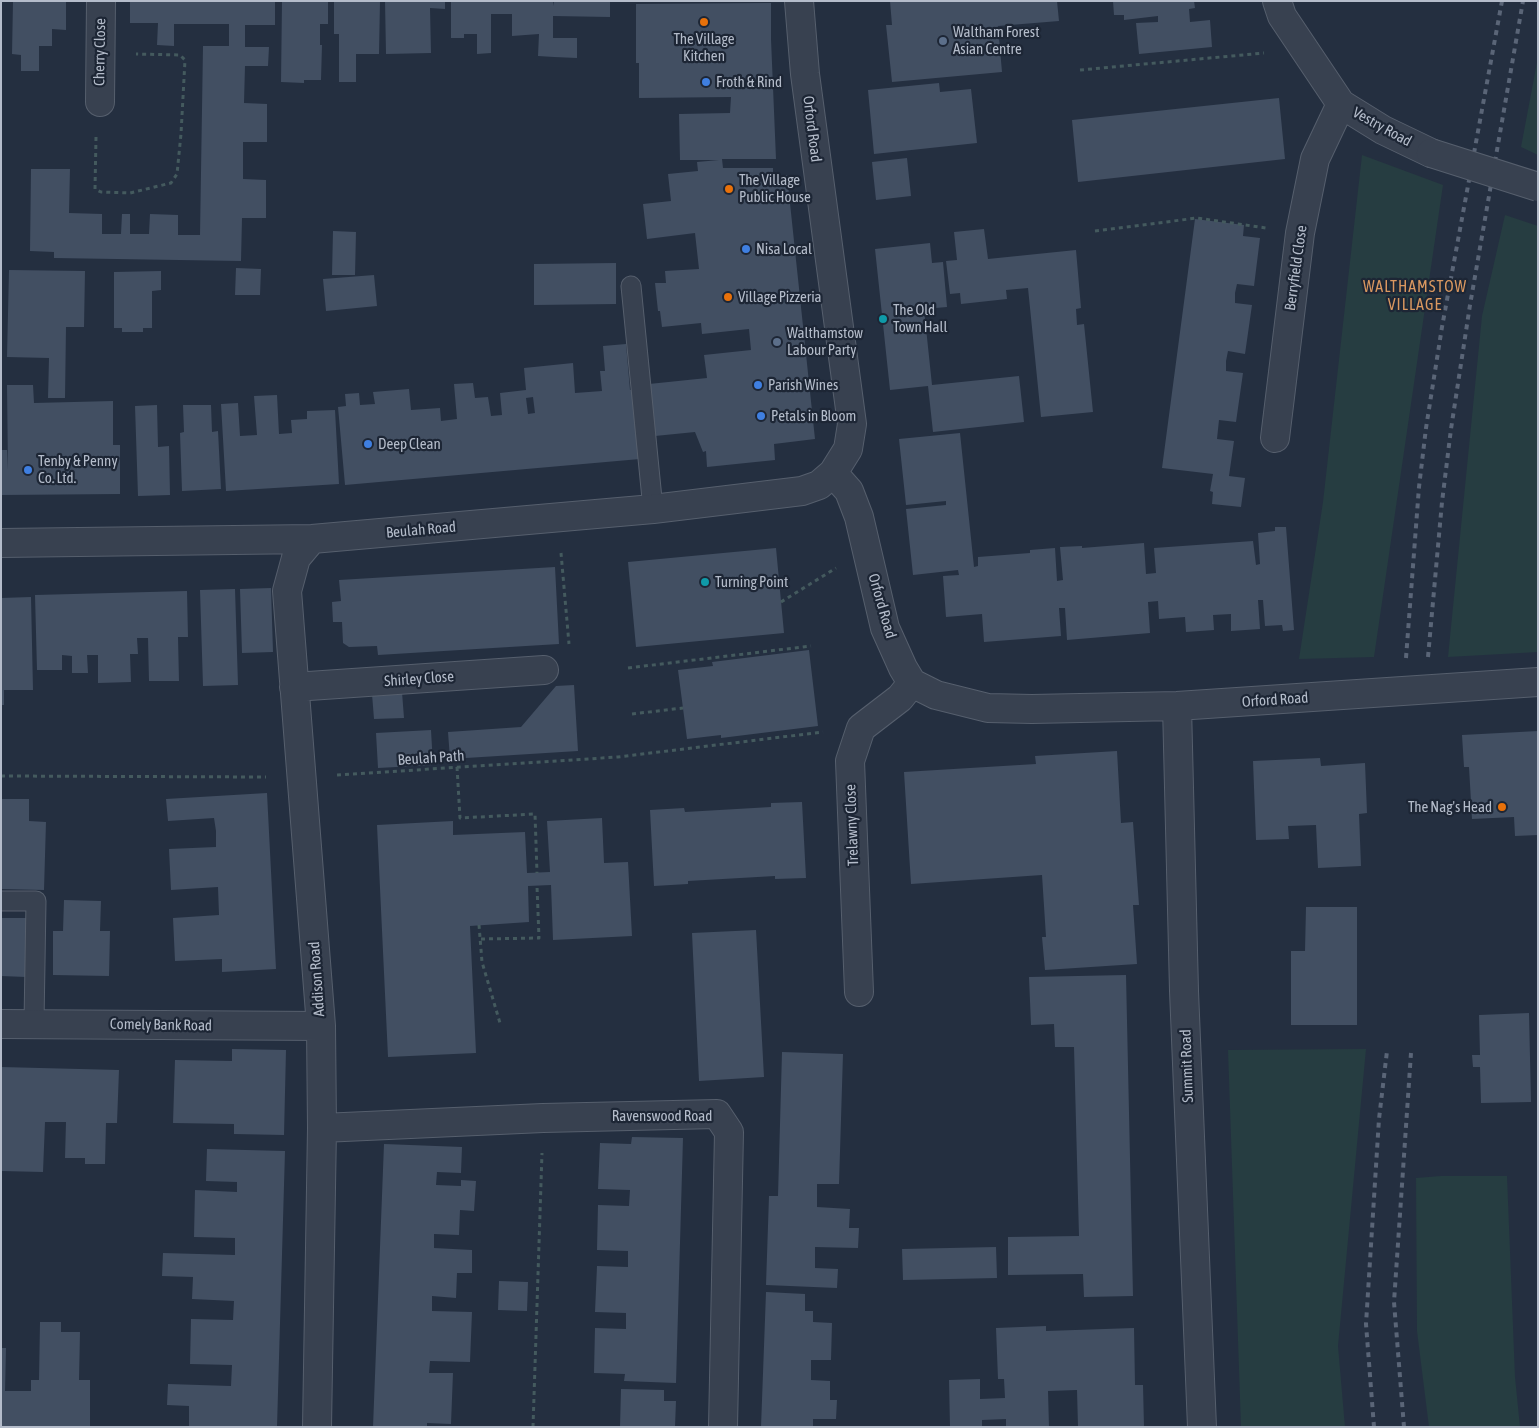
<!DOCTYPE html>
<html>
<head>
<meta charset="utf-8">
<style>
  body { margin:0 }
  #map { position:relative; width:1539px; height:1428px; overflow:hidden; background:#242f40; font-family:"Asap Condensed",sans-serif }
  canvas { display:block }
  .frame { position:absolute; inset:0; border:2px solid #b4bcca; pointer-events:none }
</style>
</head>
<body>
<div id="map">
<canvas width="1539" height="1428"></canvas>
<div class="frame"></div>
</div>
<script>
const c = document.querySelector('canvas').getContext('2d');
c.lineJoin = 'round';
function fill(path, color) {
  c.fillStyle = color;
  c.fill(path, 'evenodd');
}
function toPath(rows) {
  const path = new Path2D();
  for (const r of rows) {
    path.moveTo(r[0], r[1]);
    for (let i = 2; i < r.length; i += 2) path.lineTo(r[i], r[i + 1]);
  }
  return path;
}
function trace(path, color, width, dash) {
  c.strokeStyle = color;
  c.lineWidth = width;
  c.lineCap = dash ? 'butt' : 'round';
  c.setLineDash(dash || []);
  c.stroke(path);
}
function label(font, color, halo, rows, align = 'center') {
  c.font = font + ' "Asap Condensed",sans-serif';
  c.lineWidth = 4.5;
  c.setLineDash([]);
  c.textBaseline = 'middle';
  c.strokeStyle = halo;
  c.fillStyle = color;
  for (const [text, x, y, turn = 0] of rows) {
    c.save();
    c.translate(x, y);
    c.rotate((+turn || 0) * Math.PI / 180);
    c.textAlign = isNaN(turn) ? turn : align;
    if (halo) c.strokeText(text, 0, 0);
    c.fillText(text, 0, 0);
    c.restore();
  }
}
const green = toPath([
  [1538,57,1538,155,1521,147],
  [1362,155,1443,185,1374,657,1299,659,1323,502],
  [1505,215,1538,226,1538,652,1448,657,1482,316],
  [1366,1049,1338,1346,1345,1427,1241,1427,1228,1050],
  [1441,1176,1507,1176,1515,1377,1520,1427,1429,1427,1417,1331,1416,1178]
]);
const building = toPath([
  [13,1,66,1,66,30,52,29,52,46,39,46,39,71,21,71,21,55,12,54],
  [130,1,275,1,275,25,245,25,245,47,269,47,268,66,245,66,244,103,267,104,267,142,243,142,243,179,266,180,266,218,242,218,241,261,54,258,54,252,30,251,31,169,70,169,69,213,102,214,102,234,121,234,122,214,130,214,130,234,149,234,150,214,178,215,178,235,200,235,203,46,229,46,229,24,174,24,174,46,157,45,158,23,130,23],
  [282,1,328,1,328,24,320,24,320,45,322,45,321,80,304,80,304,83,281,82],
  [334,1,380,1,379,54,356,54,356,82,339,82,339,34,334,34],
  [385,1,445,1,445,9,430,8,431,53,386,54],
  [451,1,553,1,554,6,554,1,610,1,610,17,553,16,553,38,577,38,577,58,554,57,538,56,539,34,512,36,512,14,491,14,491,53,477,54,477,34,464,34,464,38,451,38],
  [890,1,1057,1,1059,21,998,26,1002,72,892,82,886,25,892,25],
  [1113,1,1194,1,1195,8,1189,9,1190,22,1210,20,1212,47,1139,54,1136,23,1158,22,1158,16,1124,20,1124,15,1114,15],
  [771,3,771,39,776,159,722,159,723,168,773,168,773,176,787,175,815,439,774,444,775,460,707,467,706,451,703,452,695,432,655,436,649,384,707,378,704,355,751,350,749,329,702,334,701,323,662,327,660,311,658,311,655,283,666,283,665,271,699,269,695,233,647,239,643,204,671,201,668,174,698,171,697,162,719,160,680,160,679,114,730,113,731,97,639,98,639,63,636,63,636,4],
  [939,83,940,92,971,89,977,143,874,154,868,90],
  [1279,98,1285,159,1078,182,1072,120],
  [907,158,911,196,876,200,872,162],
  [1195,219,1244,225,1243,236,1260,238,1254,286,1237,284,1235,293,1235,303,1252,305,1245,354,1228,351,1226,361,1226,371,1243,373,1236,422,1219,420,1217,439,1234,441,1229,476,1245,478,1241,507,1212,504,1213,492,1210,491,1213,474,1162,468],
  [984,229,988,259,1076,250,1081,308,1076,309,1077,325,1084,324,1093,412,1041,417,1028,288,1006,290,1007,299,961,304,960,293,950,294,946,261,957,260,954,232],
  [333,231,356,232,355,275,332,275],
  [930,243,932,263,943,262,947,307,924,309,932,385,1019,376,1024,422,933,432,928,386,890,390,875,249],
  [616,263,616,304,534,305,534,264],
  [236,268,261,269,260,295,235,295],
  [9,270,85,271,84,327,66,327,65,398,48,398,49,358,7,357],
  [161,271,161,290,152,291,152,328,143,328,143,332,122,332,122,328,114,328,114,272],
  [374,275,377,306,326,311,323,279],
  [626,344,630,390,634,389,640,459,345,485,338,407,346,406,345,394,359,393,360,405,375,404,373,392,409,389,411,410,440,408,441,421,457,419,454,384,473,383,475,398,488,397,491,416,502,415,500,393,526,390,524,368,573,363,575,393,602,391,600,371,605,371,603,346],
  [533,397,535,413,528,414,526,398],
  [7,385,33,385,34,403,113,401,113,445,120,445,120,494,1,495,1,450,7,450,8,470],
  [277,395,279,434,292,433,291,420,307,419,307,411,335,410,339,484,226,491,221,404,238,403,240,436,257,435,254,396],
  [157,405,158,447,169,446,170,495,138,496,135,406],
  [183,405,211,405,212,432,218,431,221,489,182,491,180,433,184,432],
  [960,433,974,567,978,566,978,557,1030,553,1030,550,1055,548,1057,581,1063,580,1060,547,1082,546,1082,548,1144,543,1146,574,1156,573,1154,548,1253,541,1256,565,1260,564,1258,533,1275,531,1275,527,1286,527,1294,630,1283,631,1282,625,1265,626,1263,600,1258,600,1260,629,1231,631,1231,614,1213,615,1214,630,1186,632,1185,617,1159,619,1158,601,1148,602,1150,633,1067,640,1065,608,1059,608,1061,636,984,642,982,614,946,617,943,576,959,575,958,570,913,575,906,509,946,505,946,501,906,505,899,439],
  [776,548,784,633,636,647,628,562],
  [555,567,559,644,378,655,377,646,349,647,343,643,342,622,333,622,332,602,341,601,339,580],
  [271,588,273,652,242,653,240,589],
  [235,589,238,685,203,686,200,590],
  [187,591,188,637,178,637,179,681,149,681,148,638,137,638,138,654,130,654,131,682,98,683,98,655,87,655,88,673,72,673,72,656,62,655,62,670,37,670,35,595],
  [31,597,33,690,4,690,4,705,1,705,1,598],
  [809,650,818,726,721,738,721,735,687,739,678,670,713,666,712,662],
  [574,685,578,751,450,759,448,732,521,727,556,686],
  [402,692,404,718,374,719,372,694],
  [431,730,433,765,378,768,376,733],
  [1538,731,1538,835,1515,836,1514,817,1472,819,1469,767,1464,767,1462,735],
  [1117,751,1121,823,1133,822,1139,905,1133,905,1137,964,1045,970,1042,937,1046,937,1042,875,911,884,904,772,1036,764,1035,756],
  [1320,758,1321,766,1365,763,1367,813,1359,814,1361,866,1318,868,1316,825,1288,826,1289,839,1256,840,1253,761],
  [267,793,276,969,222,972,222,959,175,961,173,918,219,915,218,887,171,890,169,849,216,847,216,831,214,818,168,821,166,799],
  [1,799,29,799,29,821,46,822,44,890,1,889],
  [802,802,806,878,775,879,775,876,688,881,688,884,654,886,650,810,684,808,685,812,771,807,771,803],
  [602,818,604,863,628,862,632,936,553,940,551,885,528,886,529,922,470,926,476,1053,388,1057,377,825,453,821,453,835,525,832,527,873,550,872,547,821],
  [64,900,101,901,100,931,110,931,109,976,53,975,53,931,63,931],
  [1306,907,1357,907,1357,1025,1291,1025,1291,951,1305,951],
  [1,918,28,918,26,977,1,976],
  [756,930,764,1077,699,1081,692,933],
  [1126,975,1133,1296,1084,1297,1083,1274,1008,1275,1008,1237,1079,1236,1074,1047,1055,1047,1054,1024,1031,1025,1029,977],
  [1529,1013,1531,1102,1481,1103,1480,1067,1473,1067,1472,1055,1480,1055,1479,1015],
  [232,1049,286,1050,284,1135,234,1134,234,1124,173,1123,175,1060,232,1061],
  [782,1052,843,1054,839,1184,817,1184,817,1207,850,1209,849,1228,859,1228,858,1248,815,1247,815,1268,838,1269,837,1288,766,1285,769,1196,778,1196],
  [1,1067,119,1070,117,1123,106,1123,105,1164,85,1164,85,1158,65,1158,66,1122,45,1122,43,1172,1,1171],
  [632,1137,683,1138,676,1383,624,1381,625,1374,594,1373,595,1328,626,1329,626,1313,595,1312,597,1266,628,1267,628,1251,597,1250,598,1205,629,1206,630,1190,598,1189,600,1143,631,1144],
  [384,1144,462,1147,461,1173,437,1172,436,1185,461,1186,461,1180,476,1181,474,1211,460,1210,459,1235,434,1234,434,1248,472,1250,472,1273,457,1273,456,1298,432,1296,432,1311,472,1312,470,1362,430,1361,429,1373,453,1373,451,1424,427,1423,427,1427,373,1427],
  [207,1149,285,1151,277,1427,189,1427,189,1406,167,1405,168,1384,231,1386,232,1365,190,1364,191,1319,233,1320,234,1301,192,1299,193,1277,162,1276,163,1253,235,1255,235,1238,194,1237,195,1190,237,1192,237,1182,206,1181],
  [996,1247,997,1278,903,1280,902,1249],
  [499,1281,528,1282,527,1311,498,1310],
  [766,1292,805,1294,805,1311,813,1311,813,1322,832,1323,831,1360,811,1360,811,1380,830,1381,830,1400,837,1400,836,1419,813,1419,813,1427,761,1427],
  [40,1322,61,1322,61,1332,80,1332,79,1380,90,1380,90,1427,1,1427,1,1348,6,1348,5,1391,31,1391,31,1380,39,1380],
  [1046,1326,1046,1331,1134,1328,1135,1385,1143,1385,1144,1427,1078,1427,1077,1390,1048,1391,1049,1427,1006,1427,1006,1419,982,1420,982,1427,950,1427,949,1380,980,1379,980,1399,1005,1398,1004,1379,998,1379,996,1328],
  [621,1389,664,1390,664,1401,676,1401,675,1427,620,1427]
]);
const path = toPath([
  [1080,70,1264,53],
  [96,137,95,189,101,192,130,193,171,183,177,174,181,134,185,60,180,55,136,54],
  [1095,231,1197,218,1266,228],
  [561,553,569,644],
  [781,602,836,568],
  [628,668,811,646],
  [632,714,683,708],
  [457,767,460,818,535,814,537,873],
  [337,775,618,757,823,732],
  [1,776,266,777],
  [479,925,482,962,500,1023],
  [481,939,539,938,537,886],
  [533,1427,542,1153]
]);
const service = toPath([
  [631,286,653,509],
  [1,901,36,901,34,1023]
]);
const minor = toPath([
  [1277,1,1282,16,1341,104,1383,130,1431,153],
  [100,102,101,1],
  [1275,438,1300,233,1315,159,1341,104],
  [833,473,849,491,859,517,885,628,903,668,912,683,936,695,988,708,1032,709,1177,706,1538,682],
  [312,539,296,558,287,591,321,1026,322,1128,317,1427],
  [1,543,312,539,653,509,802,491,819,485,833,473,848,449,852,424,805,74,799,1],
  [294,687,544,670],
  [1177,706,1184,991,1202,1427],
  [859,992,850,761,861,728,900,698,912,683],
  [1,1024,321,1026],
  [322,1128,543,1118,717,1114,729,1132,723,1427]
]);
const rail = toPath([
  [1428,657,1442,502,1451,429,1470,305,1523,1],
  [1406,658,1419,487,1426,428,1442,327,1502,1],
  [1374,1427,1366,1324,1379,1119,1387,1051],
  [1404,1427,1394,1302,1411,1053]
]);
const minorBridge = toPath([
  [1431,153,1538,187]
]);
const markers = [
  [704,22,5,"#e8710a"],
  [943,41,5,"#5c6f8a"],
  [706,82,5,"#3f7fe0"],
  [729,189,5,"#e8710a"],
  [746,249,5,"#3f7fe0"],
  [728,297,5,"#e8710a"],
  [883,319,5,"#0f9aa8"],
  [777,342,5,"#5c6f8a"],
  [758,385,5,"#3f7fe0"],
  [761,416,5,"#3f7fe0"],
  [368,444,5,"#3f7fe0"],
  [28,470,5,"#3f7fe0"],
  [705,582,5,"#0f9aa8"],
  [1502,807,5,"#e8710a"]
];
const poiNames = [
  ["Waltham Forest",953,32],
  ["Asian Centre",953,49],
  ["The Village",704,39,"center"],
  ["Kitchen",704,56,"center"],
  ["Froth & Rind",716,82],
  ["The Village",739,180],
  ["Public House",739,197],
  ["Nisa Local",756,249],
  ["Village Pizzeria",738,297],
  ["The Old",893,310],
  ["Town Hall",893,327],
  ["Walthamstow",787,333],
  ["Labour Party",787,350],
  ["Parish Wines",768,385],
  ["Petals in Bloom",771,416],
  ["Deep Clean",378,444],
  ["Tenby & Penny",38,461],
  ["Co. Ltd.",38,478],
  ["Turning Point",715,582],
  ["The Nag's Head",1492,807,"right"]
];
const streetNames = [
  ["Cherry Close",100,52,-89],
  ["Vestry Road",1382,127,29],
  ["Orford Road",812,129,83],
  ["Berryfield Close",1296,268,-82],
  ["Beulah Road",421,530,-5],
  ["Orford Road",882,606,74],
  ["Shirley Close",419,679,-4],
  ["Orford Road",1275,700,-4],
  ["Beulah Path",431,758,-4],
  ["Trelawny Close",852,825,-92],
  ["Addison Road",317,979,-94],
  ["Comely Bank Road",161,1025,1],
  ["Summit Road",1187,1066,-92],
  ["Ravenswood Road",662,1116]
];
const neighbourhoodNames = [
  ["WALTHAMSTOW",1415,287],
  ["VILLAGE",1415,305]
];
fill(green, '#263d41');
fill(building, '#424f62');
trace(service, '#565f6d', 21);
trace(minor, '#565f6d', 30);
trace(path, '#445a5e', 3, [4, 4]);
trace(service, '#384150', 19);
trace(minor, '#384150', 28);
trace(rail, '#5a6577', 4, [5, 5]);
trace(minorBridge, '#565f6d', 30, []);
trace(minorBridge, '#384150', 28);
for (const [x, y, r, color] of markers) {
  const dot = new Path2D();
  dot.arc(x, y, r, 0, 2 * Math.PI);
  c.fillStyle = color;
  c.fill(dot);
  trace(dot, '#1d2635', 2);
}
label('15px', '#b4bcca', '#1d2635', poiNames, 'left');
label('15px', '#b4bcca', '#1d2635', streetNames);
c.letterSpacing = '1px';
label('16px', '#da9860', '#1d2635', neighbourhoodNames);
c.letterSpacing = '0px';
</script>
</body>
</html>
